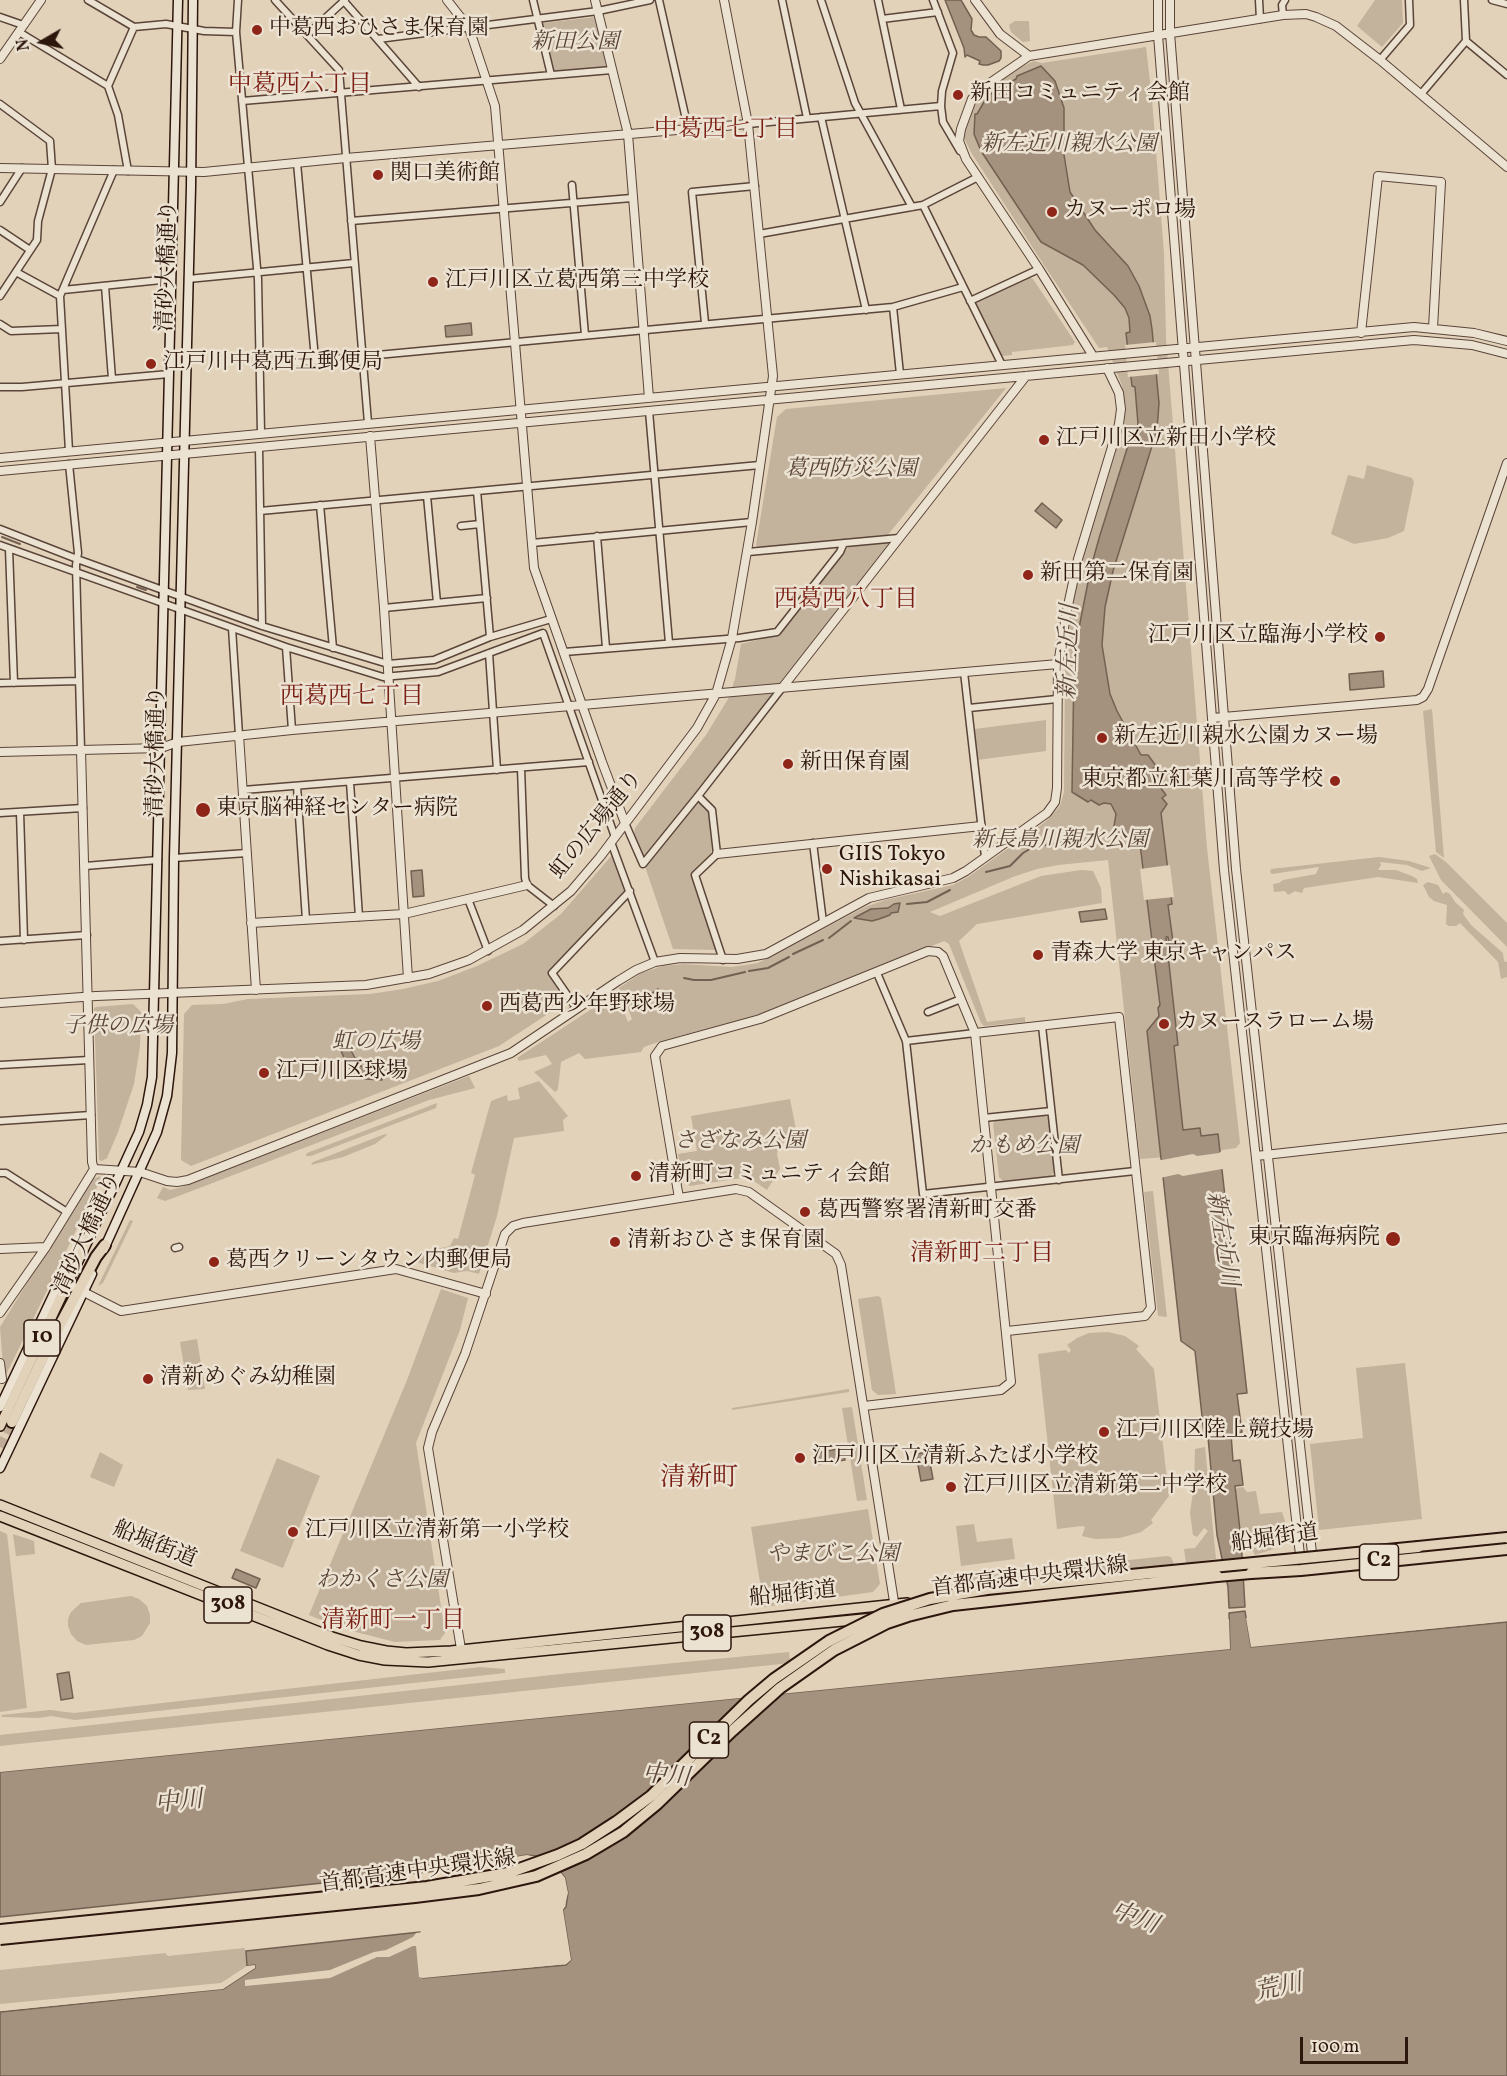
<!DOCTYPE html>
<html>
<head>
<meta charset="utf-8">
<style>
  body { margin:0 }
  #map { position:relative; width:1507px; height:2076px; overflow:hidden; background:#e2d2ba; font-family:Vollkorn,serif }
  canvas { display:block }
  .north { position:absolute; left:12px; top:12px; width:60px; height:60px; -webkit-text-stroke:4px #ece2d2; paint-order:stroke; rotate:261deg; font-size:16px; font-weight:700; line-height:24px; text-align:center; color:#2d160c }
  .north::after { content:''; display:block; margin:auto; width:21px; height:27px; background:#2d160c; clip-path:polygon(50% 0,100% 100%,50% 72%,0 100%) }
  .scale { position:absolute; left:1300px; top:2037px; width:108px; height:27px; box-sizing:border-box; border:3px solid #2d160c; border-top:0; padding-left:8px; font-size:18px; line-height:21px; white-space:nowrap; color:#2d160c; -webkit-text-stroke:4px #ece2d2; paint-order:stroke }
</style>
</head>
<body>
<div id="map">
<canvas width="1507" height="2076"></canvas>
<div class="north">N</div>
<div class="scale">100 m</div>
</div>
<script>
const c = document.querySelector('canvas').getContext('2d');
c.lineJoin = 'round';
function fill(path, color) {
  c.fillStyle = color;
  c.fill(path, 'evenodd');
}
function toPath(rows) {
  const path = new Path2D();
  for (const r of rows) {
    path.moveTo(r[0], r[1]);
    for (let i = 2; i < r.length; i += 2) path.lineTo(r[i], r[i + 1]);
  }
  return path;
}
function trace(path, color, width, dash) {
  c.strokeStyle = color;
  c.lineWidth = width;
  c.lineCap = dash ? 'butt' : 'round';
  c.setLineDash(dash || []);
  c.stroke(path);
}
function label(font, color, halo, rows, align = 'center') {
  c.font = font + ' Vollkorn,"Noto Serif JP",serif';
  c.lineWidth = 5;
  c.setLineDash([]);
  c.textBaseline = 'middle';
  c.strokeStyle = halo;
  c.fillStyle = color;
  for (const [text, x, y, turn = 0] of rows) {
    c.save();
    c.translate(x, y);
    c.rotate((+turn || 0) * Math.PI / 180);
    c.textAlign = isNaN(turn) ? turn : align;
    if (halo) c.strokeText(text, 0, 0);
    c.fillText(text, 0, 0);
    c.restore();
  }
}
const green = toPath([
  [1375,0,1402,0,1403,23,1382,47,1357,26],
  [596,17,607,66,554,72,543,23],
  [1015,21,1029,21,1030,41,1023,42,1011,32,1009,25],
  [1146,47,1152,99,1164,254,1166,338,1207,848,1240,1143,1236,1148,1222,1150,1220,1153,1140,1159,1108,860,1058,865,1037,869,1013,877,930,912,940,916,1041,876,1081,870,1093,871,1101,888,1102,903,977,924,959,941,987,1022,1025,1017,1025,1022,984,1026,981,1023,949,944,944,941,765,1013,661,1041,644,1047,641,1052,585,1059,579,1053,561,1062,558,1089,555,1092,534,1072,552,1064,546,1055,519,1061,517,1058,616,993,628,1022,632,1019,619,988,641,973,663,966,684,964,732,967,758,963,865,907,885,900,953,885,968,877,1045,822,1060,806,1064,792,1065,663,1072,610,1082,560,1124,425,1126,409,1122,386,1107,347,1099,348,1044,265,972,154,964,138,964,129,974,101,980,92,1009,72,1034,61,1042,63],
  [1029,277,1033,279,1075,342,1073,345,1012,352,1012,355,1003,356,999,353,975,304,977,301],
  [1006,388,887,536,759,548,756,545,777,417,786,409],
  [1367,465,1412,478,1414,482,1404,531,1388,538,1354,544,1331,534,1348,475,1364,479],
  [888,542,889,544,695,798,709,811,712,856,692,875,716,947,715,950,673,949,634,834,635,828,706,735,728,699,735,679,741,644,778,635,850,545],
  [1432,709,1444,858,1436,852,1423,711],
  [1046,720,1046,751,977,760,974,729],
  [613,854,630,890,549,972,564,998,563,1004,499,1046,191,1166,181,1160,184,1014,192,1005,223,1004,248,999,370,994,403,989,438,981,477,966,523,944,561,914],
  [1435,854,1446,862,1507,923,1507,947,1441,880,1429,856],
  [1379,857,1409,861,1431,868,1422,871,1407,865,1380,862,1381,865,1378,870,1396,870,1412,876,1417,879,1418,883,1378,877,1304,888,1302,893,1295,891,1288,895,1285,891,1274,892,1273,884,1279,883,1283,880,1316,874,1319,867,1272,874,1270,872,1271,869],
  [1428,882,1438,885,1443,894,1446,892,1450,894,1455,902,1464,910,1463,914,1471,925,1503,953,1504,961,1507,962,1507,977,1501,979,1498,962,1460,923,1456,926,1449,926,1446,924,1447,905,1434,901,1429,897,1423,885],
  [133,1004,141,1012,140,1046,134,1084,118,1132,107,1158,102,1161,99,1160,94,1008,96,1007],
  [469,1076,475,1088,429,1100,176,1197,165,1201,157,1198,163,1187,170,1190,182,1187],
  [539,1081,568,1116,563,1120,564,1131,514,1138,497,1216,479,1274,467,1271,454,1273,416,1262,417,1255,421,1253,450,1246,454,1238,458,1239,475,1175,471,1173,491,1101,507,1095,508,1101,520,1099,518,1088],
  [790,1099,798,1140,785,1142,779,1146,777,1154,780,1169,767,1190,748,1177,690,1186,683,1180,678,1154,697,1151,691,1116],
  [437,1103,436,1108,311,1156,306,1156,307,1153],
  [1044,1115,1049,1118,1054,1172,1051,1176,1003,1181,999,1177,993,1124,996,1120],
  [385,1134,387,1135,375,1144,343,1157,311,1165,313,1162],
  [100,1176,101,1179,4,1379,0,1327,91,1180],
  [1153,1191,1167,1317,1158,1316,1144,1192],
  [130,1220,133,1221,103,1283,98,1286],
  [441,1289,468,1298,460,1330,416,1443,445,1633,440,1640,395,1642,344,1629,309,1615,407,1380],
  [878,1296,881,1298,896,1394,878,1395,872,1390,858,1299],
  [1108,1332,1125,1336,1139,1346,1136,1349,1154,1369,1169,1496,1151,1520,1153,1523,1141,1532,1120,1538,1095,1539,1082,1536,1085,1527,1082,1526,1057,1529,1038,1354,1066,1350,1069,1353,1071,1350,1067,1345,1077,1338,1089,1333],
  [197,1339,205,1389,188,1390,180,1342],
  [1405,1363,1422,1519,1319,1530,1310,1444,1363,1438,1356,1368],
  [849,1389,849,1392,732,1410,732,1408],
  [852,1407,867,1500,857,1501,842,1408],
  [1205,1447,1216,1559,1186,1563,1184,1549,1195,1548,1208,1531,1204,1528,1197,1537,1193,1535,1190,1513,1194,1485,1195,1449],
  [100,1452,123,1465,114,1487,90,1477],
  [277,1458,320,1476,283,1568,240,1551],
  [1243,1487,1247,1492,1256,1491,1260,1514,1282,1512,1286,1524,1283,1539,1274,1549,1255,1555,1250,1545,1244,1544,1238,1533,1234,1493,1237,1488],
  [868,1509,880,1584,873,1592,764,1607,751,1527],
  [974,1524,977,1542,1012,1538,1015,1559,961,1566,956,1526],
  [0,1531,7,1534,27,1708,0,1712],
  [13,1534,34,1541,35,1554,16,1556],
  [1167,1556,1171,1557,1174,1564,954,1588,968,1577],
  [131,1596,139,1599,147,1606,150,1615,150,1623,142,1636,134,1640,86,1645,77,1641,71,1634,68,1626,68,1619,71,1612,81,1603],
  [789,1652,790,1663,0,1746,0,1735,570,1673],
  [480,1667,505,1669,505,1673,75,1720,51,1716,39,1718,2,1717,1,1715,50,1710,74,1713],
  [244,1948,246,1951,247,1966,221,1983,0,2004,0,1970,165,1953,168,1956]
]);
const water = toPath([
  [945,0,961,0,972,19,971,30,974,35,979,37,986,37,1001,51,1001,58,999,61,988,65,983,65,979,64,980,61,967,55,965,57,964,48,945,0],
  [1041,66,1055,81,1064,108,1064,155,1070,192,1095,230,1128,266,1139,286,1150,316,1152,329,1159,403,1157,430,1113,571,1105,607,1102,645,1110,694,1117,711,1141,755,1148,755,1156,766,1152,769,1165,784,1160,787,1166,795,1162,798,1167,804,1161,813,1172,904,1168,905,1174,949,1170,949,1168,937,1166,937,1178,1045,1174,1046,1183,1130,1200,1128,1201,1136,1218,1134,1247,1393,1237,1394,1242,1432,1231,1434,1233,1461,1240,1460,1243,1485,1235,1486,1241,1539,1245,1607,1229,1608,1228,1587,1217,1535,1208,1437,1204,1435,1195,1351,1181,1341,1147,1031,1159,1016,1158,1008,1160,1005,1139,836,1137,833,1130,836,1121,831,1119,832,1114,826,1116,814,1111,804,1104,803,1099,805,1091,800,1088,802,1072,792,1074,668,1078,633,1091,567,1100,535,1131,436,1133,437,1138,424,1135,387,1132,386,1126,333,1130,332,1129,318,1125,308,1114,295,1083,265,1041,242,981,151,974,134,975,114,977,114,987,97,999,88,1016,79,1017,76,1041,66],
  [471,323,472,335,446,337,445,326,471,323],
  [1042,503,1062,520,1056,528,1035,511,1042,503],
  [1383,671,1384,687,1350,690,1349,674,1383,671],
  [422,870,424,896,413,897,411,871,422,870],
  [900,903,898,912,891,913,890,915,879,919,872,921,854,918,871,909,888,908,894,904,900,903],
  [1105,909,1107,919,1081,922,1079,912,1105,909],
  [350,1049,359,1065,371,1071,380,1071,382,1080,366,1079,352,1071,346,1062,341,1051,350,1049],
  [843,1448,845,1460,818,1464,816,1453,843,1448],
  [928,1452,933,1479,921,1481,916,1454,928,1452],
  [236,1569,260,1579,256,1588,232,1578,236,1569],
  [1245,1611,1251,1647,1507,1622,1507,2076,0,2076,0,2012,223,1989,255,1968,255,1965,247,1966,246,1951,420,1932,423,1978,566,1965,571,1960,563,1910,566,1907,568,1893,565,1878,560,1871,536,1856,527,1855,473,1864,465,1868,0,1917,0,1772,1230,1649,1229,1613,1245,1611],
  [69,1672,73,1698,61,1700,57,1674,69,1672]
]);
const pier = toPath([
  [1156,342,1159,374,1128,377,1125,345],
  [1170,865,1174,897,1144,900,1140,869],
  [1223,1150,1225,1170,1222,1169,1183,1176,1178,1174,1160,1178,1157,1159,1162,1160,1193,1154,1197,1156,1219,1153],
  [1246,1618,1249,1618,1254,1644,1507,1619,1507,1621,1251,1647],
  [1229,1619,1230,1649,0,1772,0,1769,1227,1646,1226,1620],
  [527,1855,545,1859,553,1863,565,1878,568,1893,563,1910,571,1960,566,1964,423,1978,419,1977,416,1946,413,1946,389,1957,377,1957,330,1978,245,1986,245,1980,330,1970,374,1952,386,1950,413,1937,416,1933,423,1932,426,1975,565,1962,567,1959,560,1910,565,1893,562,1880,551,1866,543,1861,527,1858,474,1866,467,1871,465,1868,473,1864],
  [255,1965,255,1968,223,1989,0,2011,0,2009,222,1986,250,1968,244,1968,247,1966]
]);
const stream = toPath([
  [2,537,20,544],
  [137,587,146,590],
  [986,872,1010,866,1023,853,1033,847,1058,843,1073,836],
  [907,904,927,902,950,890],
  [829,938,851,921],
  [793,954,823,940],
  [749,971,768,968,789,957],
  [684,978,694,980,711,980,745,972],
  [643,1000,658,989]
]);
const motorwayTunnel = toPath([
  [0,1447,12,1422]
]);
const minor = toPath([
  [88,0,134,27,166,24,204,31,236,32],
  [238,0,236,32,258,279,261,433],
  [275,0,339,70,368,423],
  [343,0,419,87],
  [533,0,551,75],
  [659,0,688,128],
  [782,0,807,118],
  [821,0,855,103,912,207],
  [878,0,901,109],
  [933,0,953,53,942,91,941,106,943,122,960,151],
  [1259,0,1260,19],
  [1492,0,1507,4],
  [1283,15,1282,5,1285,0],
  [0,17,23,25],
  [882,19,938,12],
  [19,32,108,86,118,115,128,171],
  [307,35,345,0],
  [378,39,598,11,650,0],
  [1466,41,1507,75],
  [1380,60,1410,25,1409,0],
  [108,86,134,27],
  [1421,94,1466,41,1464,0],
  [242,101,612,70],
  [0,104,50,141,52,169,38,221,37,240,0,296],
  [821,117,866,310],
  [748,124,941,106],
  [297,163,315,359],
  [572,185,585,335],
  [0,202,22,168],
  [923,205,1002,365],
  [351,221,632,198],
  [0,230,30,250],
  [759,234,923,205,978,177],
  [16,272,60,296],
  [188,279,354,263],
  [105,286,112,379],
  [63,290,171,279],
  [970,301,1039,269],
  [893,307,900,374],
  [705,323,692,192,755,186],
  [0,324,11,331,62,329],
  [259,366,893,307,963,287],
  [0,387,22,387,169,374],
  [649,411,669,643],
  [259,447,262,626],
  [69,451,60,296,114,170],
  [69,464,78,553,76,565,81,750],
  [477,491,490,637],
  [427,496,437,603],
  [320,505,333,648],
  [260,511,760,465],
  [461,526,480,524],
  [0,529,77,559,262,626,388,664,434,660,490,637,551,619],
  [597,536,606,648],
  [532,543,752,522],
  [0,545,286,647,383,677,438,672,543,633,615,837],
  [9,549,14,683],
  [748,552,899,538],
  [384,608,487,598],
  [232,628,239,735],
  [286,647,292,730],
  [564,652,739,638,777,632,840,552,844,543],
  [489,653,497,770],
  [964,672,985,857],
  [0,683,79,681],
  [969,708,1057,699],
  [521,768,525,878,527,885,554,906],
  [350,782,359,917],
  [297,786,306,920],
  [243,790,589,762],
  [698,796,712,810,717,854,695,875,723,960],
  [20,812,24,940],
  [0,813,83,808],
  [625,823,643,864,698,796,782,688],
  [611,842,655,962],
  [813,843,823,922],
  [174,858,247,853],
  [85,866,158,860],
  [468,899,488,951],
  [0,941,87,935],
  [877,973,906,1041,923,1194,1135,1171],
  [577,1009,552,973,630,891],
  [928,1012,961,999],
  [1042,1026,1059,1180],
  [906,1041,975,1033],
  [0,1065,89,1060],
  [984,1118,1051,1111],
  [0,1121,91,1115],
  [0,1173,6,1173,67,1212],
  [175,1248,179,1247]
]);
const tertiary = toPath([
  [447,0,469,28,495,106,534,568,602,762,625,823],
  [595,0,628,134,649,398],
  [975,0,1000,34,1029,56],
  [1158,0,1158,35,1224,870,1300,1555,1306,1567],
  [1170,0,1170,33,1236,869,1312,1553,1309,1560],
  [0,59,41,0],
  [0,168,204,172,346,158,748,124],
  [1361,333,1378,176,1441,182,1433,328],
  [1093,356,1039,269,966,159,959,141,961,129,972,99,978,91,1029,56,1283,15,1306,14,1316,17,1336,26,1380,60,1507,167],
  [370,436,384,608,408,978],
  [0,458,1414,327,1474,333,1507,341],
  [0,471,1414,340,1472,345,1507,354],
  [782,688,1026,376],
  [1212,718,1417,700,1423,697,1428,689,1507,463],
  [239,735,256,990],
  [81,750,92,1162,94,1169],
  [0,752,161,748,178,742,292,730,1058,664],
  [717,854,981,826],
  [251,923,404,914,527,885],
  [0,1003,96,996,366,985,429,974,469,960,523,930,571,891,600,857,697,728,716,694,732,638,752,522,773,376,748,124,724,0],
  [975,1033,1119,1017,1151,1308,1145,1316,1007,1331],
  [1256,1156,1507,1128],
  [679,1198,656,1062,655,1056,662,1046,760,1019,928,951,938,952,943,956,975,1033,1011,1382,1001,1390,864,1406],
  [0,1249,46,1247],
  [68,1284,121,1311,396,1269,486,1294],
  [0,1313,46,1247,94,1169,140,1172,167,1181,177,1182,188,1180,511,1053,618,981,636,970,655,962,680,958,737,959,766,954,869,898,953,878,966,871,1047,813,1055,802,1057,788,1058,664,1067,610,1078,559,1119,424,1121,409,1119,393,1107,368],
  [0,1363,2,1379],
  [462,1655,428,1448,432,1432,465,1354,505,1234,513,1226,523,1223,736,1189,749,1192,763,1202,836,1254,841,1265,895,1608]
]);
const secondary = toPath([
  [104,1249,157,1132,167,1096,172,1053,174,858,191,187,193,0],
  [0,1407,66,1268,94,1227,116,1182,139,1132,147,1105,152,1077,178,0],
  [0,1468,92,1274]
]);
const primary = toPath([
  [0,1426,94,1227],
  [0,1505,332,1637,361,1646,386,1651,406,1653,451,1651,907,1603],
  [0,1516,328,1645,359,1655,385,1660,428,1662,873,1618],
  [971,1596,1050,1588]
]);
const motorway = toPath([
  [12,1422,44,1355,96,1257,105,1245],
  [1418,1547,1507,1538],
  [1217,1576,1251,1573]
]);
const motorwayBridge = toPath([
  [1251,1573,1301,1570,1507,1549],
  [0,1930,427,1887,508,1873,558,1855,582,1844,616,1822,651,1796,749,1700,774,1679,829,1641,883,1614,930,1599,987,1589,1418,1547],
  [0,1939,415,1897,479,1889,536,1876,586,1854,623,1832,657,1804,732,1731,780,1688,834,1650,887,1623,908,1616,953,1605,1217,1576]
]);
const markers = [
  [257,30,6,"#8f2418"],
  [958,95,6,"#8f2418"],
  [378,175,6,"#8f2418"],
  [1052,212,6,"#8f2418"],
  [433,282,6,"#8f2418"],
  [151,364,6,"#8f2418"],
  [1044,440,6,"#8f2418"],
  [1028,575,6,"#8f2418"],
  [1380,637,6,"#8f2418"],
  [1102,738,6,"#8f2418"],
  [788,764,6,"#8f2418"],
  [1335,781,6,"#8f2418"],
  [203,810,8,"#8f2418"],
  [827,869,6,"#8f2418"],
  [1038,955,6,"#8f2418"],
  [487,1006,6,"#8f2418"],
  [1164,1024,6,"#8f2418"],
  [264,1073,6,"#8f2418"],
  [636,1176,6,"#8f2418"],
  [805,1212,6,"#8f2418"],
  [1393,1239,8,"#8f2418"],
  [615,1242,6,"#8f2418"],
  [214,1262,6,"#8f2418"],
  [148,1379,6,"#8f2418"],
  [1104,1432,6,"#8f2418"],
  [800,1458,6,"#8f2418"],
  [951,1487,6,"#8f2418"],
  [293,1532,6,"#8f2418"]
];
const shields = [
  [42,1338,36],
  [1379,1562,39],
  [228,1605,48],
  [707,1633,48],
  [709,1740,39]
];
const shieldNames = [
  ["10",42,1338],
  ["C2",1379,1562],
  ["308",228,1605],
  ["308",707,1633],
  ["C2",709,1740]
];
const poiNames = [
  ["中葛西おひさま保育園",269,30],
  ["新田コミュニティ会館",970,95],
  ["関口美術館",390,175],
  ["カヌーポロ場",1064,212],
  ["江戸川区立葛西第三中学校",445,282],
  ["江戸川中葛西五郵便局",163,364],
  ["江戸川区立新田小学校",1056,440],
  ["新田第二保育園",1040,575],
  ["江戸川区立臨海小学校",1368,637,"right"],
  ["新左近川親水公園カヌー場",1114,738],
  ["新田保育園",800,764],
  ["東京都立紅葉川高等学校",1323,781,"right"],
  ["東京脳神経センター病院",216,810],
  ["GIIS Tokyo",839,856],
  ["Nishikasai",839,881],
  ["青森大学 東京キャンパス",1050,955],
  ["西葛西少年野球場",499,1006],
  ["カヌースラローム場",1176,1024],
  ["江戸川区球場",276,1073],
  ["清新町コミュニティ会館",648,1176],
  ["葛西警察署清新町交番",817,1212],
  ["東京臨海病院",1380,1239,"right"],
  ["清新おひさま保育園",627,1242],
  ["葛西クリーンタウン内郵便局",226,1262],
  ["清新めぐみ幼稚園",160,1379],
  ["江戸川区陸上競技場",1116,1432],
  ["江戸川区立清新ふたば小学校",812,1458],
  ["江戸川区立清新第二中学校",963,1487],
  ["江戸川区立清新第一小学校",305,1532]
];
const parkNames = [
  ["新田公園",575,44],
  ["新左近川親水公園",1069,146],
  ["葛西防災公園",851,471],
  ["新長島川親水公園",1060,842],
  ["子供の広場",118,1028],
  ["虹の広場",376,1044],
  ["さざなみ公園",740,1143],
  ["かもめ公園",1024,1148],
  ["やまびこ公園",833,1556],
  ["わかくさ公園",382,1582]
];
const streetNames = [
  ["清砂大橋通り",169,266,-88],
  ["清砂大橋通り",158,752,-89],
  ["虹の広場通り",598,826,-51],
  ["清砂大橋通り",89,1235,-65],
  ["船堀街道",1275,1540,-8],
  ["船堀街道",154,1546,22],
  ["首都高速中央環状線",1030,1579,-7],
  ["船堀街道",793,1596,-6],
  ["首都高速中央環状線",418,1873,-8]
];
const neighbourhoodNames = [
  ["中葛西六丁目",300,87],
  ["中葛西七丁目",726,132],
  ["西葛西八丁目",846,602],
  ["西葛西七丁目",352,699],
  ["清新町二丁目",982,1256],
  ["清新町一丁目",393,1623]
];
const waterNames = [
  ["新左近川",1071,652,-88],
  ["新左近川",1220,1239,81],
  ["中川",666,1778,5],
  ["中川",179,1804,-6],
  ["中川",1134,1920,21],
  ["荒川",1279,1990,-13]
];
const quarterNames = [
  ["清新町",699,1480]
];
fill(green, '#c3b29c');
fill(water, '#a4927f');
trace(water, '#746051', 1.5);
fill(pier, '#e2d2ba');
trace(stream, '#746051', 2);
trace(motorwayTunnel, '#beac97', 10, [10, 5]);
trace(minor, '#5a4538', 9);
trace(tertiary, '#5a4538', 10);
trace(secondary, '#2d160c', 11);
trace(primary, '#2d160c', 12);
trace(motorway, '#2d160c', 14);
trace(minor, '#ece2d2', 6);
trace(tertiary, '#ece2d2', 8);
trace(secondary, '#ece2d2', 8);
trace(primary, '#e2d2ba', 9);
trace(motorway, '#e2d2ba', 10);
trace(motorwayBridge, '#2d160c', 14, []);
trace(motorwayBridge, '#e2d2ba', 10);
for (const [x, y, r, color] of markers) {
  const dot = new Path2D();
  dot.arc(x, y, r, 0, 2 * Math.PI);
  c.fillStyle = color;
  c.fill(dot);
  trace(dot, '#ece2d2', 2);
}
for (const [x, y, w] of shields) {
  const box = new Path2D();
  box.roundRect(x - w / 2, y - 18, w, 36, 4.5);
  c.fillStyle = '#ece2d2';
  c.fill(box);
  trace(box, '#2d160c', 1.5);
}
label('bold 21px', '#2d160c', null, shieldNames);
label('22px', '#2d160c', '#ece2d2', poiNames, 'left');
label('italic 22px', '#5a4537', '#ece2d2', parkNames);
label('22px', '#2d160c', '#ece2d2', streetNames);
label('24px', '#7a1f14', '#ece2d2', neighbourhoodNames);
label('italic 24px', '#5d483a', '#ece2d2', waterNames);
label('26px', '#7a1f14', '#ece2d2', quarterNames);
</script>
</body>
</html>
